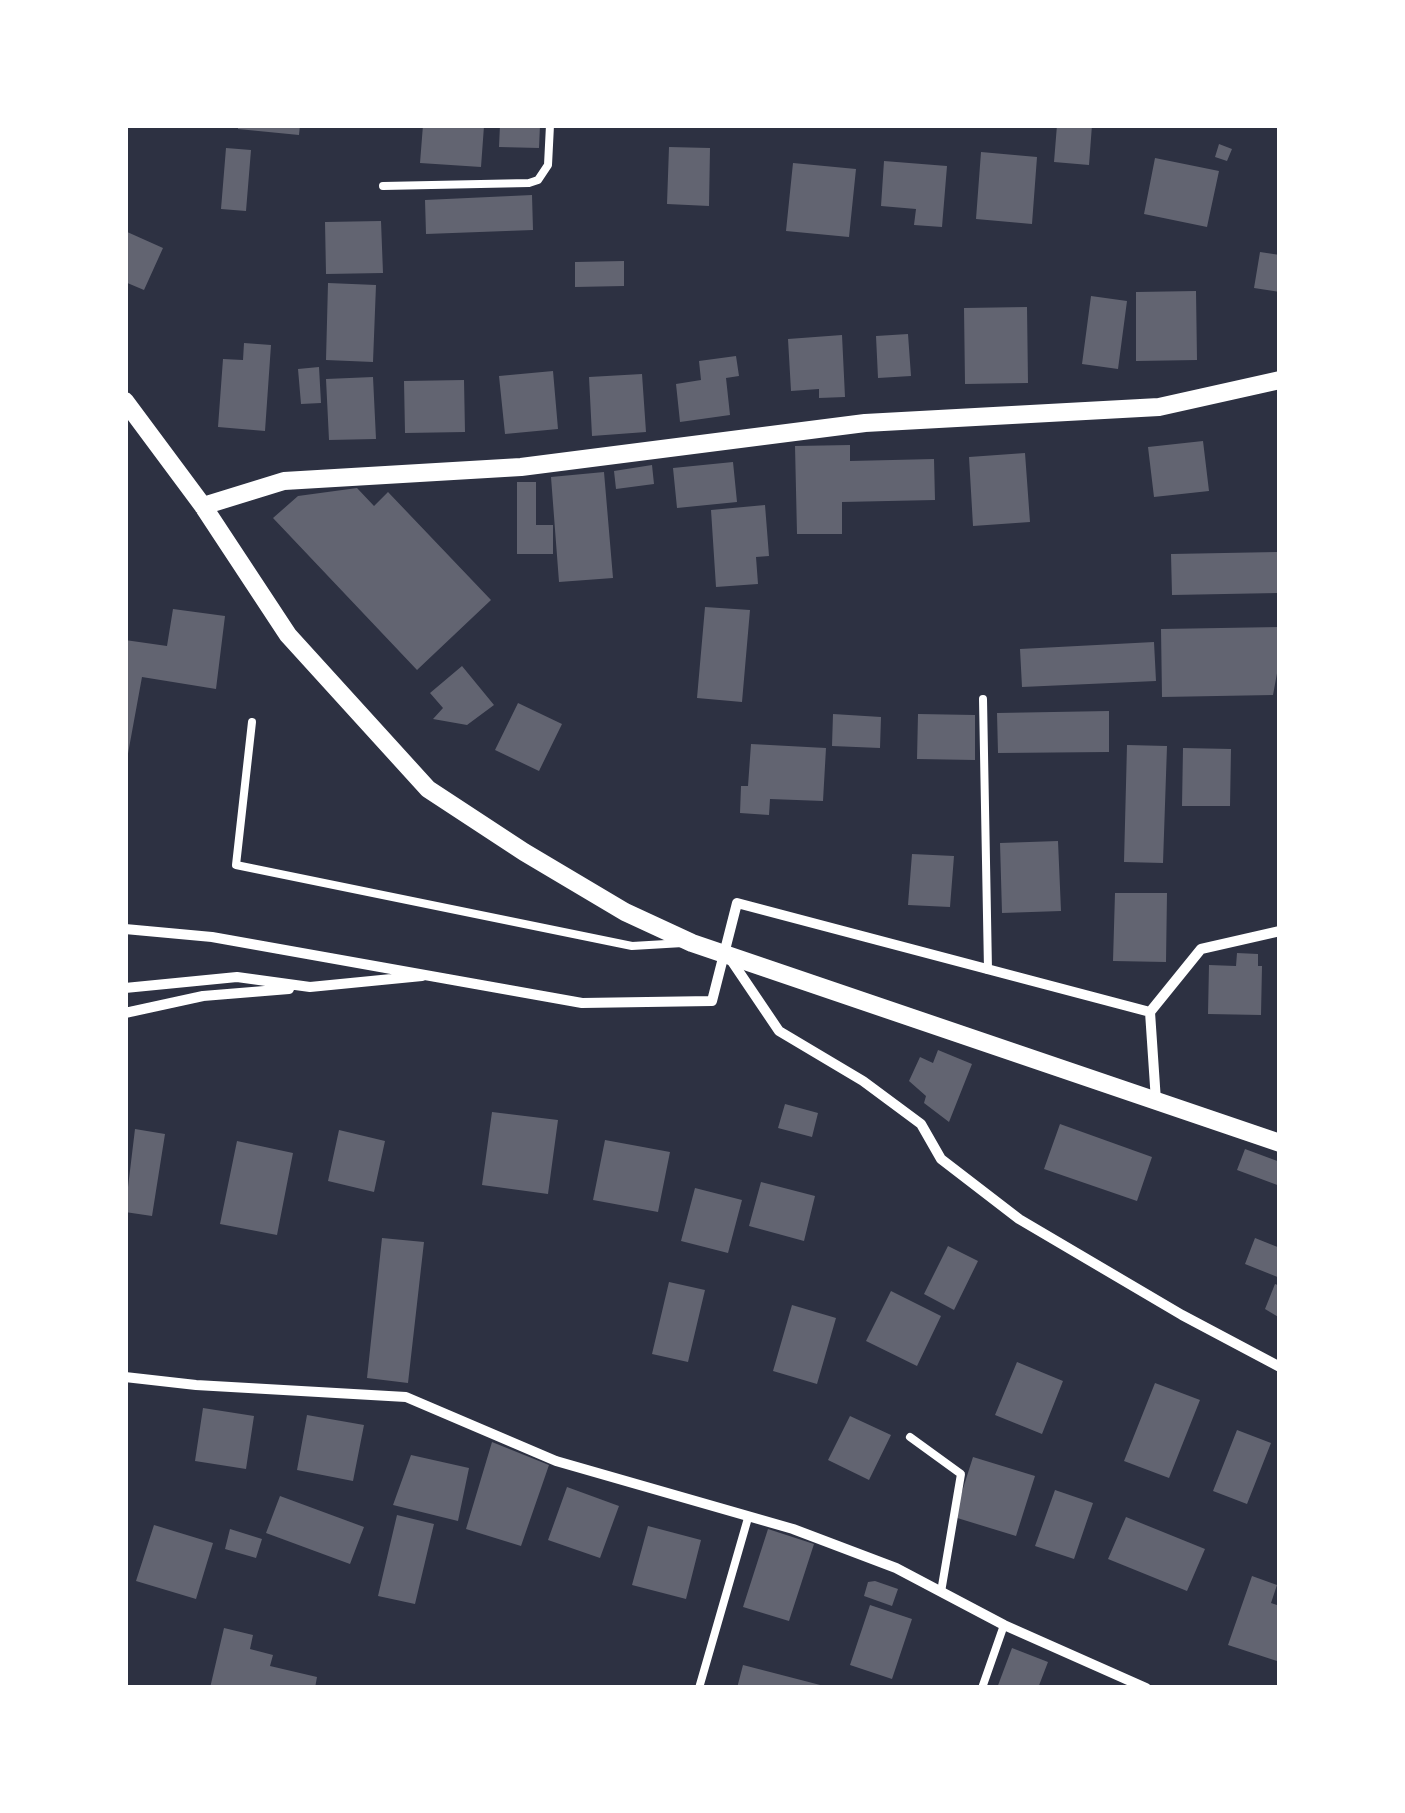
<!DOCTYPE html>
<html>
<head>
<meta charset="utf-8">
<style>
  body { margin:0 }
  #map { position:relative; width:1405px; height:1813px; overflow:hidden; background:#2d3142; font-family:"Work Sans",sans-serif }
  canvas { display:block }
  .frame { position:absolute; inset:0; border:128px solid #fff; pointer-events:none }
</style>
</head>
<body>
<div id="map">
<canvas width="1405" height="1813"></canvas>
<div class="frame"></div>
</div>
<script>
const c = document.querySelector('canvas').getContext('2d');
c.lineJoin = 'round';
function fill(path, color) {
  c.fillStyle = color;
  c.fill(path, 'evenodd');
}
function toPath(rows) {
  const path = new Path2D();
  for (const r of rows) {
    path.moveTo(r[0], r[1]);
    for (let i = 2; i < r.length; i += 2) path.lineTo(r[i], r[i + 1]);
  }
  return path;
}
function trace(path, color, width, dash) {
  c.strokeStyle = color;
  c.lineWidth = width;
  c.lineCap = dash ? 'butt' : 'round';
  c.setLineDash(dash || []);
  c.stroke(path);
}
const building = toPath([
  [238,125,300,125,299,135,238,129],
  [423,125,484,126,481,167,420,163],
  [500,125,540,125,539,148,499,147],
  [1057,125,1092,125,1089,165,1054,162],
  [1219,144,1232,149,1227,161,1215,157],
  [669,147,710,148,709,206,667,204],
  [226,148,251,150,246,211,221,209],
  [981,152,1037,157,1032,224,976,219],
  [1155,158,1219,171,1207,227,1144,214],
  [884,161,947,166,942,227,914,225,916,209,881,206],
  [793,163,856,169,849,237,786,231],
  [532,195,533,230,426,234,425,200],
  [381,221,383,273,326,274,325,222],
  [125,231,163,248,144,290,125,282],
  [1260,252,1280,255,1280,292,1254,288],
  [624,261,624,286,575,287,575,262],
  [328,283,376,285,373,362,326,360],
  [1196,291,1197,360,1136,361,1136,292],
  [1091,296,1127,301,1118,369,1082,364],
  [1027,307,1028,383,965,384,964,308],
  [908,334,911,376,878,378,876,336],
  [842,335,845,397,819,398,819,389,791,391,788,339],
  [244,343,271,345,265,431,218,427,223,359,243,360],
  [736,356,739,376,726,378,730,415,680,422,676,384,701,380,699,361],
  [319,367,321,403,301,404,298,369],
  [553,371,558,429,505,434,499,376],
  [642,374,646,432,592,436,589,377],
  [373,377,376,439,329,440,326,379],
  [464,380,465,432,405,433,404,381],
  [1203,441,1209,491,1154,497,1148,447],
  [850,445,850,461,934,459,935,500,842,502,842,534,797,534,795,446],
  [1025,453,1030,522,973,526,969,457],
  [733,462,737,502,677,508,673,468],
  [652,465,654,484,616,489,614,471],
  [604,472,613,578,559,582,551,477],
  [517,482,536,482,536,525,553,525,553,554,517,554],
  [357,488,374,506,388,492,491,600,417,670,273,518,298,496],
  [765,505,769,556,756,557,758,584,716,587,711,510],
  [1277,552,1278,593,1172,595,1171,554],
  [705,607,750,610,742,702,697,698],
  [173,609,225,616,216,689,142,677,125,770,125,640,167,646],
  [1280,627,1280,657,1273,695,1162,697,1161,629],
  [1154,642,1156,681,1022,687,1020,649],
  [462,666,494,705,467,725,433,719,443,708,430,693],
  [518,703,562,724,539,771,495,750],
  [1109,711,1109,752,998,753,997,713],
  [833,714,881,717,880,748,832,746],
  [918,714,975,715,975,760,917,759],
  [751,744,826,748,823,801,770,799,769,815,740,813,741,786,748,786],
  [1127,745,1167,746,1163,863,1124,862],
  [1183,748,1231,749,1230,806,1182,806],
  [1058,841,1061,911,1002,913,1000,843],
  [912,854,954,856,950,907,908,905],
  [1115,893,1167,893,1166,962,1113,961],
  [1237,953,1258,954,1258,966,1262,966,1261,1015,1208,1014,1209,965,1236,966],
  [938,1050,972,1064,949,1122,924,1103,926,1096,909,1081,920,1057,933,1063],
  [785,1104,818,1113,812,1137,778,1128],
  [492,1112,558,1120,548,1194,482,1185],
  [1060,1124,1152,1157,1137,1201,1044,1169],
  [135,1129,165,1134,152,1216,125,1212],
  [339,1130,385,1141,374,1192,328,1181],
  [605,1140,670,1152,658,1212,593,1200],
  [237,1141,293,1153,277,1235,220,1224],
  [1245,1149,1280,1162,1280,1186,1237,1170],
  [761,1182,815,1196,804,1241,749,1226],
  [695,1188,742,1200,728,1253,681,1241],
  [382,1238,424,1242,408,1383,367,1378],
  [1255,1238,1280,1248,1280,1278,1245,1264],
  [948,1246,978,1261,954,1310,924,1294],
  [669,1282,705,1290,688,1362,652,1354],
  [1275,1284,1280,1286,1280,1318,1265,1309],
  [891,1291,941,1316,917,1366,866,1341],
  [792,1305,836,1318,817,1384,773,1371],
  [1017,1362,1063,1381,1042,1434,995,1415],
  [1155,1383,1200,1400,1169,1478,1124,1461],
  [203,1408,254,1416,246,1469,195,1461],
  [307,1415,364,1425,353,1481,297,1470],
  [850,1416,891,1435,869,1480,828,1460],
  [1237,1430,1271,1443,1247,1504,1213,1491],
  [492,1442,549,1465,521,1546,466,1529],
  [411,1455,469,1468,458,1521,393,1505],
  [973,1457,1035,1476,1016,1536,954,1517],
  [567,1487,619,1506,600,1558,548,1540],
  [1055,1490,1093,1503,1074,1559,1035,1546],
  [280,1496,364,1527,350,1564,266,1533],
  [397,1515,434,1524,415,1604,378,1596],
  [1126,1517,1205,1549,1187,1591,1108,1559],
  [154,1525,213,1543,196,1599,136,1581],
  [648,1526,701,1540,686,1599,632,1585],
  [230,1529,262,1539,256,1558,225,1549],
  [768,1529,814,1544,789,1621,743,1607],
  [1252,1576,1277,1585,1271,1603,1280,1606,1280,1662,1228,1645],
  [875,1581,898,1589,892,1606,864,1596,868,1582],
  [870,1605,912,1619,892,1679,850,1665],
  [224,1628,253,1635,250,1649,273,1655,270,1666,317,1677,315,1688,210,1688],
  [1012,1648,1048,1662,1038,1688,997,1688],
  [743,1665,828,1687,828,1688,737,1688]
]);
const service = toPath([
  [383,186,529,183,538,180,548,165,550,125],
  [983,699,988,970],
  [252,722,236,865,632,946,683,943],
  [910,1437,961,1474,941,1592],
  [699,1688,748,1518],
  [982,1688,1004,1625]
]);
const minor = toPath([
  [125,929,212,937,582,1003,712,1001,737,903,1150,1012],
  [729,957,779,1031,863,1081,921,1124,941,1159,1019,1219,1182,1315,1280,1367],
  [125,988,237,977,310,987,422,976],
  [125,1013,203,996,289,989],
  [1156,1101,1150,1012,1201,949,1280,931],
  [125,1377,196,1385,406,1397,556,1461,793,1529,896,1568,1004,1625,1146,1688]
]);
const tertiary = toPath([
  [125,401,203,506,288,635,428,789,524,852,625,912,692,943,1280,1143],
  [203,506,284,481,521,467,865,423,1159,407,1280,380]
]);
fill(building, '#626471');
trace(service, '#fff', 8);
trace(minor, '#fff', 10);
trace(tertiary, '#fff', 18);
</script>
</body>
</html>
